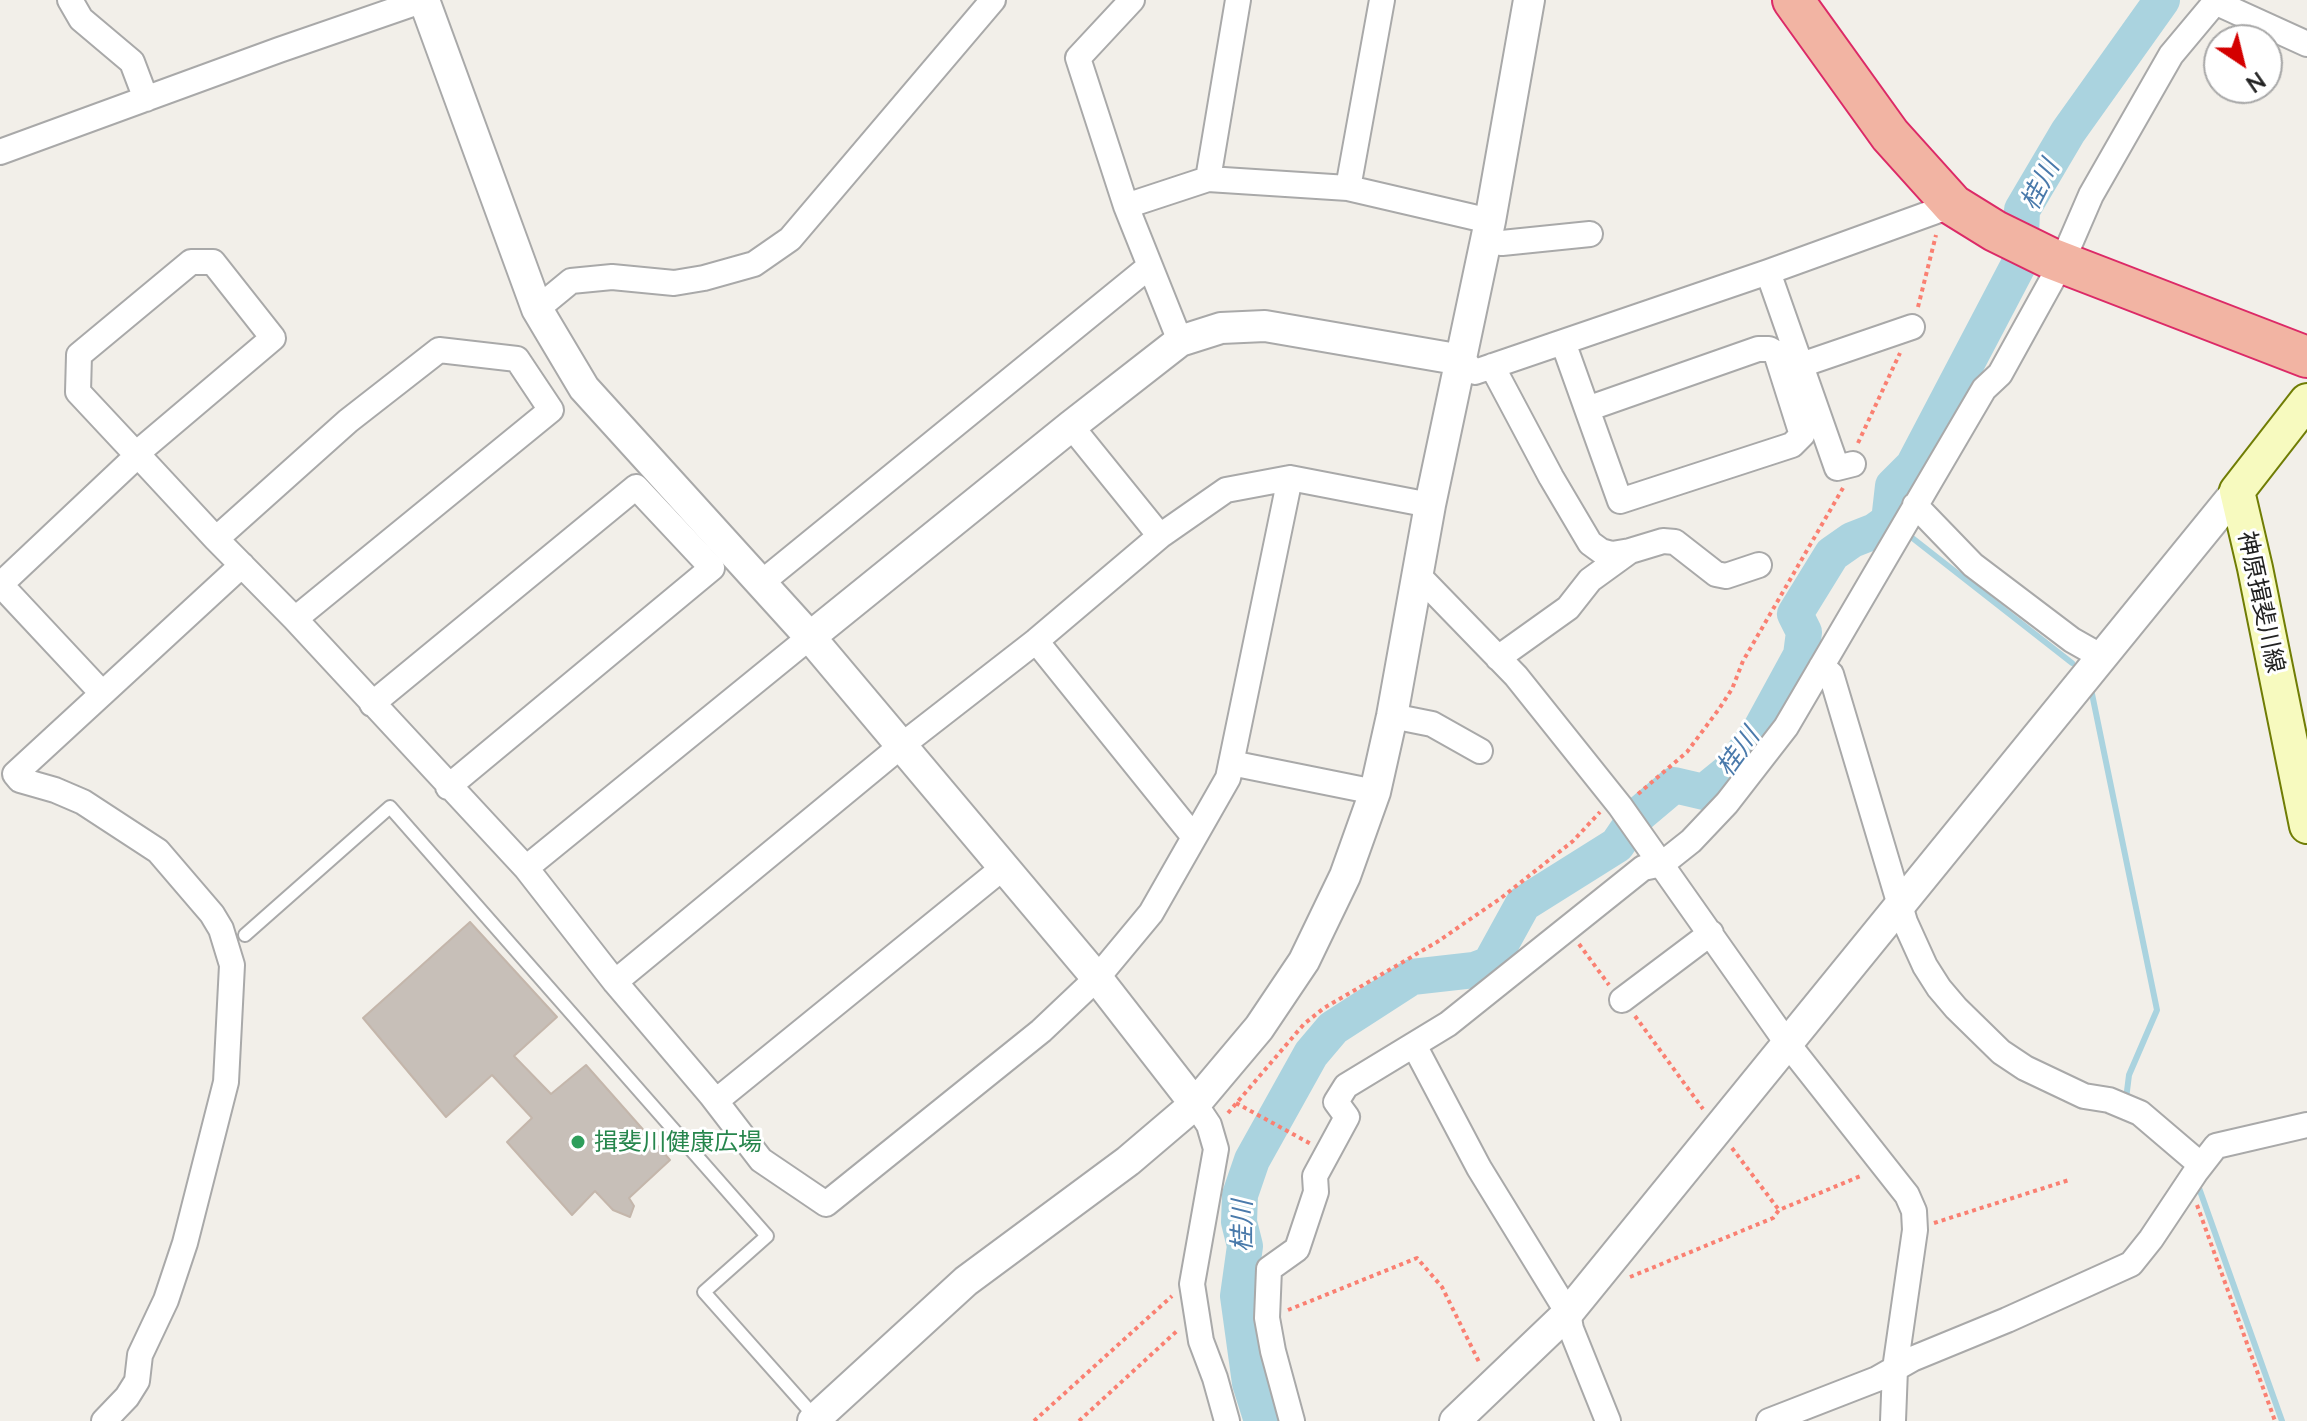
<!DOCTYPE html>
<html>
<head>
<meta charset="utf-8">
<style>
  body { margin:0 }
  #map { position:relative; width:2307px; height:1421px; overflow:hidden; background:#f2efe9; font-family:Lato,sans-serif }
  canvas { display:block }
  .north { position:absolute; left:2203px; top:24px; width:80px; height:80px; box-sizing:border-box; background:#fff; border:2px solid #a7a7a7; border-radius:50%; rotate:145deg; font-size:22px; font-weight:700; line-height:32px; text-align:center; color:#222 }
  .north::after { content:''; display:block; margin:auto; width:28px; height:36px; background:#d40000; clip-path:polygon(50% 0,100% 100%,50% 72%,0 100%) }
</style>
</head>
<body>
<div id="map">
<canvas width="2307" height="1421"></canvas>
<div class="north">N</div>
</div>
<script>
const c = document.querySelector('canvas').getContext('2d');
c.lineJoin = 'round';
function toPath(rows) {
  const path = new Path2D();
  for (const r of rows) {
    path.moveTo(r[0], r[1]);
    for (let i = 2; i < r.length; i += 2) path.lineTo(r[i], r[i + 1]);
  }
  return path;
}
function trace(path, color, width, dash) {
  c.strokeStyle = color;
  c.lineWidth = width;
  c.lineCap = dash ? 'butt' : 'round';
  c.setLineDash(dash || []);
  c.stroke(path);
}
function fill(path, color) {
  c.fillStyle = color;
  c.fill(path, 'evenodd');
}
function label(font, color, halo, rows, align = 'center') {
  c.font = font + ' Lato,"Noto Sans JP",sans-serif';
  c.lineWidth = 6;
  c.setLineDash([]);
  c.textBaseline = 'middle';
  c.strokeStyle = halo;
  c.fillStyle = color;
  for (const [text, x, y, turn = 0] of rows) {
    c.save();
    c.translate(x, y);
    c.rotate((+turn || 0) * Math.PI / 180);
    c.textAlign = isNaN(turn) ? turn : align;
    if (halo) c.strokeText(text, 0, 0);
    c.fillText(text, 0, 0);
    c.restore();
  }
}
const stream = toPath([
  [1906,533,2072,663],
  [1794,668,1808,678],
  [2091,689,2157,1010,2129,1075,2126,1099],
  [2199,1188,2282,1421]
]);
const river = toPath([
  [1262,1421,1250,1383,1238,1296,1245,1246,1239,1222,1240,1195,1252,1160,1311,1054,1333,1028,1412,977,1474,970,1490,964,1523,904,1617,845,1636,817,1674,785,1704,792,1731,770,1759,732,1801,655,1804,632,1795,614,1832,554,1852,540,1875,531,1889,521,1893,486,1913,466,2020,262,2022,210,2068,132,2162,0]
]);
const building = toPath([
  [470,922,557,1017,514,1056,551,1094,586,1065,670,1160,629,1198,634,1206,630,1217,613,1210,595,1191,572,1215,507,1142,532,1118,492,1075,446,1117,363,1018,470,922]
]);
const path = toPath([
  [1918,307,1936,235],
  [1858,443,1900,353],
  [1638,794,1687,752,1719,709,1732,689,1743,661,1843,488],
  [1579,944,1609,985],
  [1635,1016,1703,1109],
  [1236,1103,1311,1144],
  [1228,1113,1304,1024,1324,1008,1437,942,1501,898,1573,841,1600,812],
  [1732,1148,1779,1210],
  [2197,1205,2275,1421],
  [1934,1223,2069,1180],
  [1630,1277,1773,1218,1779,1210,1863,1175],
  [1288,1310,1417,1258,1442,1287,1480,1364],
  [1034,1421,1172,1296],
  [1079,1421,1178,1330]
]);
const service = toPath([
  [245,935,390,807,767,1236,704,1292,816,1418]
]);
const minor = toPath([
  [70,0,81,19,132,62,146,99],
  [1132,0,1078,58,1126,206,1180,341],
  [2215,2,2307,44],
  [0,152,279,50,424,0],
  [1208,179,1238,0],
  [1348,188,1382,0],
  [1126,206,1208,179,1348,188,1490,221],
  [1486,241,1502,243,1590,234],
  [1768,272,1837,468,1853,464],
  [537,309,571,281,612,277,674,283,704,278,754,264,790,239,993,0],
  [1563,342,1587,409,1620,501,1792,445,1802,435,1776,353,1769,349,1758,349,1587,409],
  [1462,360,1475,372,1768,272,1953,205],
  [1801,365,1912,327],
  [1492,366,1551,477,1590,543,1601,551,1612,554,1630,551,1663,541,1675,542,1716,574,1726,576,1759,565],
  [1071,426,1160,536],
  [136,454,273,338,213,262,191,262,79,355,78,392,136,454,138,455,216,539,295,619,526,868,615,982,711,1095,761,1160,826,1204,1041,1031,1097,978,1151,913,1228,778,1290,478],
  [1915,505,1973,565,2072,640,2102,657],
  [216,539,348,421,439,350,517,359,551,410,295,619],
  [1416,573,1516,676,1620,806,1787,1043,1907,1195,1914,1211,1915,1230,1895,1369,1893,1421],
  [761,583,1150,266],
  [0,584,102,693],
  [1,584,138,455],
  [1036,641,1194,837],
  [1498,658,1568,608,1590,580,1630,551],
  [1821,667,1831,674,1905,922,1925,966,1939,988,1956,1008,2001,1052,2025,1068,2084,1096,2109,1100,2140,1113,2201,1165],
  [372,704,636,487,712,568,448,787],
  [1392,716,1432,724,1480,751],
  [1231,763,1375,792],
  [526,868,810,637],
  [615,982,901,746,1036,641,1160,536,1226,490,1290,478,1430,505],
  [1622,1000,1711,933],
  [1414,1045,1479,1168,1568,1313,1571,1329,1608,1421],
  [716,1101,1004,867],
  [1195,1104,1209,1125,1216,1149,1192,1284,1201,1341,1215,1378,1227,1421],
  [104,1421,127,1397,137,1381,140,1355,166,1300,185,1243,226,1082,232,965,221,929,212,914,158,851,83,802,55,790,20,780,15,774,242,565],
  [1292,1421,1273,1351,1267,1318,1269,1269,1297,1249,1316,1192,1315,1176,1347,1117,1336,1102,1346,1086,1448,1024,1643,868,1662,864,1691,841,1727,803,1786,727,1984,389,2000,374,2062,262,2091,195,2171,55,2217,0],
  [1769,1421,1877,1379,1912,1359,2007,1320,2131,1264,2151,1239,2195,1173,2216,1146,2307,1125]
]);
const tertiary = toPath([
  [424,0,537,309,584,388,810,637,1097,978,1195,1104],
  [810,637,1071,426,1180,341,1221,328,1265,326,1462,360],
  [813,1421,966,1281,1128,1161,1195,1104,1259,1028,1304,961,1345,876,1375,792,1392,716,1430,505,1490,221,1529,0],
  [1455,1421,1568,1313,2237,491]
]);
const secondary = toPath([
  [2307,401,2237,491,2255,568,2307,826]
]);
const trunk = toPath([
  [1793,0,1890,135,1953,205,1995,231,2050,258,2307,357]
]);
const markers = [
  [578,1142,8,"#2e9e5b"]
];
const streetNames = [
  ["神原揖斐川線",2261,602,78]
];
const leisureNames = [
  ["揖斐川健康広場",594,1142]
];
const waterNames = [
  ["桂川",2040,185,-63],
  ["桂川",1738,752,-54],
  ["桂川",1243,1226,-90]
];
trace(stream, '#aad3df', 6);
trace(river, '#aad3df', 36);
fill(building, '#c7bfb8');
trace(building, '#c4b6ab', 2);
trace(service, '#a9a9a9', 16);
trace(minor, '#a9a9a9', 28);
trace(tertiary, '#a9a9a9', 34);
trace(secondary, '#707d05', 38);
trace(trunk, '#dc2a67', 44);
trace(path, '#fa8072', 4, [4, 4]);
trace(service, '#fff', 12);
trace(minor, '#fff', 24);
trace(tertiary, '#fff', 30);
trace(secondary, '#f7fabf', 34);
trace(trunk, '#f2b4a3', 40);
for (const [x, y, r, color] of markers) {
  const dot = new Path2D();
  dot.arc(x, y, r, 0, 2 * Math.PI);
  c.fillStyle = color;
  c.fill(dot);
  trace(dot, '#fff', 3);
}
label('24px', '#222', '#fff', streetNames);
label('24px', '#27864d', '#fff', leisureNames, 'left');
label('italic 26px', '#4a7aab', '#fff', waterNames);
</script>
</body>
</html>
